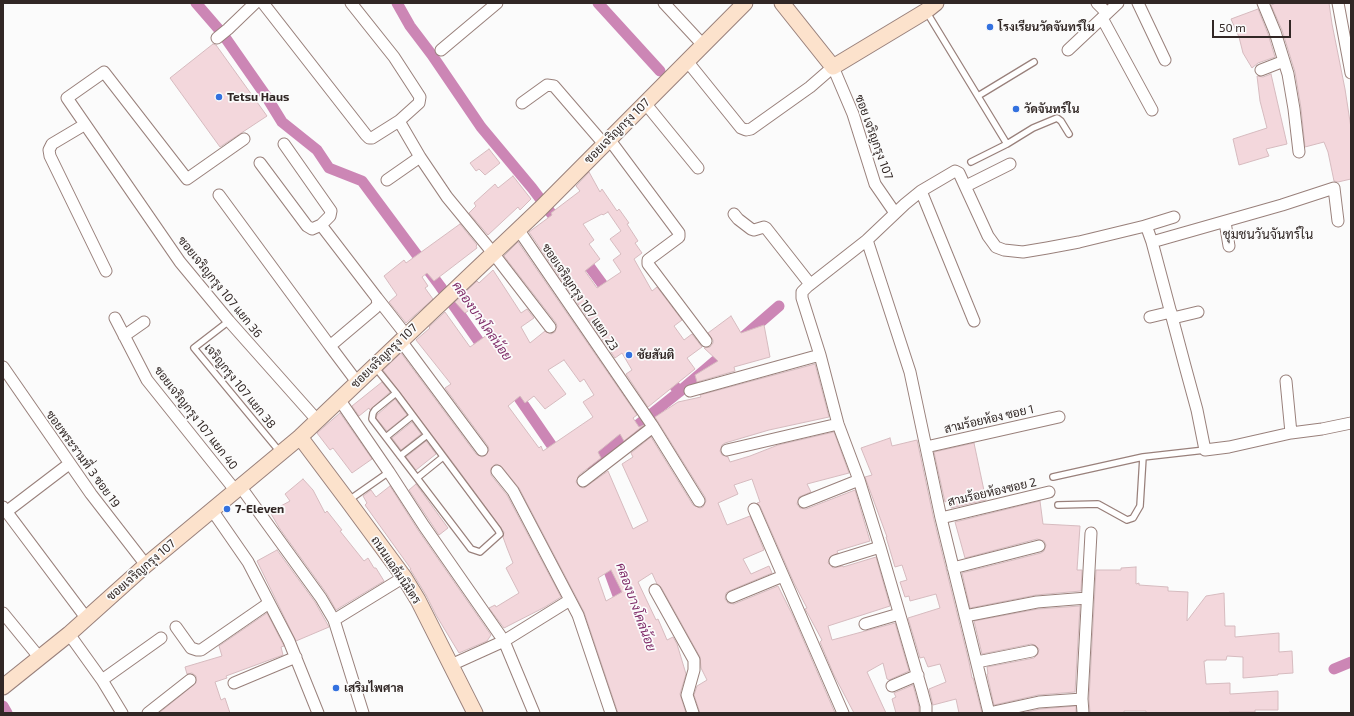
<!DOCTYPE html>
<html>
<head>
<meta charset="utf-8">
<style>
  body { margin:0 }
  #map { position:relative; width:1354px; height:716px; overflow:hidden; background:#fbfbfb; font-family:"Exo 2",sans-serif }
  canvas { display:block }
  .frame { position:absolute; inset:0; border:4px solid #312725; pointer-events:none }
  .scale { position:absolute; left:1212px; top:20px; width:79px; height:18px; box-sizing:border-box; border:2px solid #312725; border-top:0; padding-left:5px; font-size:12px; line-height:14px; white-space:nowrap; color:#312725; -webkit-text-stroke:3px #fbfbfb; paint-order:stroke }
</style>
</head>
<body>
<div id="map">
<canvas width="1354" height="716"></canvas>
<div class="frame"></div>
<div class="scale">50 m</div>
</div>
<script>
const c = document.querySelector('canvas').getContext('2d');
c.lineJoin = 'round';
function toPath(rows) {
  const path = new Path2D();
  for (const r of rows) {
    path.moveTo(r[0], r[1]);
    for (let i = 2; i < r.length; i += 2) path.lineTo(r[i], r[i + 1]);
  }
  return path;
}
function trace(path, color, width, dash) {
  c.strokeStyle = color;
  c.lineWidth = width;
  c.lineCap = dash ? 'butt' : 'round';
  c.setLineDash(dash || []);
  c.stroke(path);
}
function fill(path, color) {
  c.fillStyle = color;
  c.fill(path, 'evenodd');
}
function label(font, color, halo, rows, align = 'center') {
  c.font = font + ' "Exo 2",Sarabun,sans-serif';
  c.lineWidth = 3.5;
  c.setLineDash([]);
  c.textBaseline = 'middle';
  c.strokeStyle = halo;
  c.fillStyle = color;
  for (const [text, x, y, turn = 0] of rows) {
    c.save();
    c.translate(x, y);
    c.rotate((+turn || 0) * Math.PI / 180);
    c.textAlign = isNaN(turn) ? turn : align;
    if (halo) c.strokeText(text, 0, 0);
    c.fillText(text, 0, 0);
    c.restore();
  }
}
const canal = toPath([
  [196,3,222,33,266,96,282,122,317,150,329,168,362,181,440,286,487,353],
  [397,3,410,26,432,55,481,127,532,188,560,225],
  [598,3,660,71],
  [581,255,611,296],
  [742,338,779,306],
  [666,374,679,392],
  [510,385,559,456],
  [589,464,679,392,727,351],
  [604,557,623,609],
  [1334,669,1351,662],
  [3,706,7,713]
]);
const building = toPath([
  [1276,3,1329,3,1332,24,1345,89,1351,128,1351,179,1338,182,1334,181,1328,152,1324,142,1305,147,1301,108,1295,72,1282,30,1271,5,1276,3],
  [1258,9,1268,34,1275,57,1258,63,1252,68,1243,53,1239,37,1231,19,1258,9],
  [213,44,216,45,267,116,220,147,170,78,213,44],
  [1271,74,1287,144,1266,149,1269,156,1239,165,1233,139,1267,128,1260,101,1257,76,1263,77,1271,74],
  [489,149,500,163,485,175,479,169,476,171,470,163,489,149],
  [589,172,600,192,602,189,617,211,619,209,629,223,627,224,638,241,635,243,642,253,634,259,652,291,657,287,682,320,674,326,684,340,692,334,702,347,687,358,695,369,648,407,626,374,632,370,622,353,615,358,529,232,552,215,551,213,580,191,576,186,589,172],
  [608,212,621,231,610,239,621,254,613,260,621,272,597,288,585,271,600,259,589,244,594,240,583,224,602,214,603,215,608,212],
  [513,176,531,199,520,210,518,207,488,235,469,213,476,206,474,203,495,184,498,188,513,176],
  [460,224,477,245,476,246,477,248,434,281,427,273,422,277,428,286,425,288,433,299,406,323,389,302,397,295,384,276,404,260,406,263,460,224],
  [518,242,637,415,633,418,639,427,644,425,624,441,620,434,598,452,601,458,579,475,576,482,580,487,584,488,608,471,633,529,648,521,622,464,633,457,631,453,651,437,693,505,700,508,703,507,706,501,705,497,655,417,678,402,701,397,700,395,815,364,829,417,769,430,725,443,722,445,720,451,722,455,728,457,730,462,750,456,778,445,834,432,849,473,807,484,811,492,799,497,797,504,800,508,806,509,855,490,870,541,837,551,838,553,830,557,828,563,833,568,843,566,843,567,876,557,890,606,828,626,832,640,895,623,909,671,889,680,887,679,883,663,867,672,886,713,854,713,834,675,820,642,822,640,808,614,805,609,807,608,794,583,760,506,757,503,760,502,752,479,734,485,738,494,718,503,727,525,750,516,764,550,743,559,751,574,769,566,772,573,729,591,726,593,725,599,728,603,734,604,778,586,793,616,835,713,700,713,694,695,697,686,707,680,701,668,700,657,661,587,657,584,652,573,638,582,656,620,658,619,667,640,673,637,677,644,686,674,680,694,686,713,618,713,584,612,519,488,502,467,496,464,491,468,491,475,507,495,561,597,545,607,504,628,489,608,495,605,496,607,519,593,506,568,513,563,507,548,503,537,504,532,454,464,383,370,401,353,476,454,482,457,486,455,489,450,488,446,445,388,451,384,416,340,430,328,429,327,445,312,470,347,487,335,471,309,465,313,455,302,477,281,479,283,493,270,521,313,527,309,534,318,521,327,530,343,545,331,551,334,555,332,557,326,556,323,504,256,518,242],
  [564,360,580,382,584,379,594,395,583,402,593,417,543,451,541,446,539,448,508,406,520,396,525,403,534,396,545,409,566,394,548,370,564,360],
  [611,570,622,592,606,601,598,578,611,570],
  [731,316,741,333,764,325,770,357,734,367,735,371,697,382,695,375,718,361,704,348,710,347,713,343,713,340,708,333,731,316],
  [382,382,390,392,370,410,369,408,359,416,352,406,382,382],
  [395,399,407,415,387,431,376,418,377,415,395,399],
  [340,413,372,459,352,473,333,448,330,450,317,433,340,413],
  [412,422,421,434,401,450,392,438,412,422],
  [890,438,892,446,917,440,934,520,969,662,972,678,973,678,982,713,959,713,956,699,933,705,929,689,946,682,940,664,928,667,924,657,920,658,908,618,940,608,936,594,910,601,909,596,905,597,900,582,907,580,902,565,895,567,886,537,887,537,865,477,872,475,861,448,890,438],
  [426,441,436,454,416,470,406,457,426,441],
  [974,443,986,500,951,508,949,500,945,502,934,452,974,443],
  [303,479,313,490,325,513,327,511,342,530,340,531,364,561,368,558,374,568,376,568,384,581,336,610,327,594,280,529,270,512,290,501,285,494,303,479],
  [416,484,448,528,439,535,409,490,416,484],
  [390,486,418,530,491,635,487,641,459,653,436,615,426,595,410,569,411,569,365,505,367,503,363,496,371,490,376,497,390,486],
  [1040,501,1043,524,1080,526,1077,570,1082,570,1081,591,1036,595,970,608,962,573,1041,553,1044,551,1046,545,1044,541,1037,539,965,558,955,522,1040,501],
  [277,550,315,602,329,627,296,641,257,561,277,550],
  [1136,567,1136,584,1139,583,1139,585,1168,587,1168,591,1188,592,1187,621,1206,596,1224,593,1225,626,1235,626,1235,637,1279,633,1279,652,1292,651,1293,673,1278,674,1278,675,1243,678,1243,657,1227,656,1226,660,1206,660,1206,661,1204,661,1206,684,1230,683,1230,694,1278,691,1278,710,1255,710,1255,712,1229,712,1229,713,1146,713,1146,711,1124,711,1124,713,1090,713,1089,699,1096,570,1121,570,1121,568,1136,567],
  [1080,606,1075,692,1038,695,994,705,987,674,988,674,987,667,1034,658,1038,654,1039,649,1035,645,1031,644,982,654,974,621,1038,609,1080,606],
  [267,613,283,644,284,646,281,647,283,655,226,676,227,678,215,682,221,700,225,698,230,713,159,713,196,683,196,676,192,673,187,674,185,667,222,656,219,646,267,613],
  [913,685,919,707,919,713,896,713,892,699,896,697,894,693,913,685],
  [1076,706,1076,713,1022,713,1040,709,1076,706]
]);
const lane = toPath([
  [926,11,1007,144],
  [978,96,1034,62],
  [971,162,1007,144,1033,128,1057,118,1061,121,1069,134],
  [229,321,194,348,280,452],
  [375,367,396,393,498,530,500,534,480,552,471,549,372,419,373,413,375,410,396,393],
  [386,437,412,416],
  [400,456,427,435],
  [1053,477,1143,457,1205,450],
  [417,478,443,457],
  [349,500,389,472],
  [1058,505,1098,504,1127,520,1133,518,1140,506,1143,457]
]);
const street = toPath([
  [263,3,366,135,369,138,372,138,399,121,419,103,420,97,394,57,351,3],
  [664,3,703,45],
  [1097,3,1107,13],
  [1138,3,1165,60],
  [1263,3,1275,32,1288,74,1294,109,1299,152],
  [1338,3,1351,73],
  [1102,18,1152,110],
  [217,38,228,29,255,3],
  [441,50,497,3],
  [1068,50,1118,3],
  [687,61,741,128,746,130,751,129,810,87,833,67,853,114,875,184,895,213],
  [1261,70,1284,61],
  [522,103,547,85,554,86,604,144],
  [645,103,698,168],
  [399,121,420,157,447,197,493,253,550,327],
  [84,125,52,144,49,150,50,156,106,271],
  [244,139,187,179,104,72,67,98,180,262,229,321,317,420],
  [609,139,679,233,679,237,648,260,648,264,706,341],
  [260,163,307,226,312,229,321,225,330,216,331,211,284,144],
  [387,180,420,157],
  [966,186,1010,164],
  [921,191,974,321],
  [219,195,330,346],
  [734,214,738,219,751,229,754,230,764,227,766,228,810,284],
  [1225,222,1229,246],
  [321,225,377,298,378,304,375,308,330,346,357,382],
  [1145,226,1174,217],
  [518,229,652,425,699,501],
  [867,240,910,372,941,518,989,713],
  [1152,242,1282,205,1334,188,1338,221],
  [377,298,406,335],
  [1150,317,1171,312],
  [115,318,147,380,235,490],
  [1173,318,1198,312],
  [124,336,144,322],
  [401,341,482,450],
  [3,367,91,494,146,565],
  [1286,381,1291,433],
  [690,391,820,355],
  [339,399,389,472,424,526,504,641,534,713],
  [926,447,1059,417],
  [727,450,838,424],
  [497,471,513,491,578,615,611,713],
  [583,481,653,427],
  [240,486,321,598,334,620,363,713],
  [804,502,859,480],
  [3,507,87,619],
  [754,509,843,713],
  [212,510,248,562,289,641,318,713],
  [6,512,69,464],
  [941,518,1049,492],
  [835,561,880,547],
  [953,568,1039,546],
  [655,590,694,660,694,670,687,695,693,713],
  [732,597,783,576],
  [3,613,39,657],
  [965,616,1037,602,1087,598],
  [334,620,404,577],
  [865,624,899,614],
  [176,627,191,648,197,650,201,650,269,603],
  [69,634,102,680,122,713],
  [977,662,1032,651],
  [451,665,504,641,570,600],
  [102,680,161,638],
  [234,683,296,657],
  [892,686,918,675],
  [148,713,190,680],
  [926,713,926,706,922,691,880,547,859,480,838,424,820,355,802,298,802,292,807,287,867,240,905,204,921,191,955,171,959,173,988,236,996,247,1004,250,1023,252,1047,248,1079,242,1145,226,1147,228,1152,242,1185,366,1197,410,1205,450,1229,447,1291,433,1322,429,1351,423],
  [989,713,1039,702,1082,699],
  [1083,713,1082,699,1091,533]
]);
const secondary = toPath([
  [782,3,833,67,926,11,936,3],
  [300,437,348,501,404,577,418,600,475,713],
  [3,687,69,634,146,565,300,437,540,209,745,3]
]);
const markers = [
  [990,27,4,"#3371df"],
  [219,97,4,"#3371df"],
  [1016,109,4,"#3371df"],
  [629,355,4,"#3371df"],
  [227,509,4,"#3371df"],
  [336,688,4,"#3371df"]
];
const poiNames = [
  ["โรงเรียนวัดจันทร์ใน",998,27],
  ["Tetsu Haus",227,97],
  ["วัดจันทร์ใน",1024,109],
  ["ชัยสันติ",637,355],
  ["7-Eleven",235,509],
  ["เสริมไพศาล",344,688]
];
const streetNames = [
  ["ซอยเจริญกรุง 107",617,131,-45],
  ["ซอย เจริญกรุง 107",874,137,70],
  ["ซอยเจริญกรุง 107 แยก 36",220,287,51],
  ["ซอยเจริญกรุง 107 แยก 23",580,297,56],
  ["ซอยเจริญกรุง 107",384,356,-44],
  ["เจริญกรุง 107 แยก 38",240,386,51],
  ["ซอยเจริญกรุง 107 แยก 40",196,418,52],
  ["สามร้อยห้อง ซอย 1",989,419,-13],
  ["ซอยพระรามที่ 3 ซอย 19",83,459,54],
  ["สามร้อยห้องซอย 2",992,492,-13],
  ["ซอยเจริญกรุง 107",141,570,-41],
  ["ถนนแฉล้มนิมิตร",396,570,56]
];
const neighbourhoodNames = [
  ["ชุมชนวันจันทร์ใน",1268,235]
];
const waterNames = [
  ["คลองบางโคล่น้อย",482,321,55],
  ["คลองบางโคล่น้อย",636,607,70]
];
trace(canal, '#cc86b5', 11);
fill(building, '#f3d7dc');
trace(building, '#d6bbbf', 1);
trace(lane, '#99807b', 8);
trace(street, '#99807b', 13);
trace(secondary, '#99807b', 17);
trace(lane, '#fff', 5.5);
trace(street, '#fff', 11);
trace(secondary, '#fce2cc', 15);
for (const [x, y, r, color] of markers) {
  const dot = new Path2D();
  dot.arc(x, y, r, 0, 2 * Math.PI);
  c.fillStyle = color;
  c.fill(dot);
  trace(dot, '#fbfbfb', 1.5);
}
label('bold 12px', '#312725', '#fbfbfb', poiNames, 'left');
label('12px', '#312725', '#fbfbfb', streetNames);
label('13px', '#312725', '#fbfbfb', neighbourhoodNames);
label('italic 13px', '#802e6a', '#fbfbfb', waterNames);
</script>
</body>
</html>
